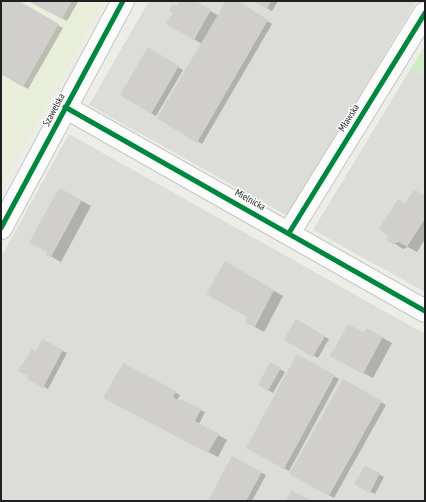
<!DOCTYPE html>
<html>
<head>
<meta charset="utf-8">
<style>
  body { margin:0 }
  #map { position:relative; width:426px; height:502px; overflow:hidden; background:#edede8; font-family:"PT Sans Narrow",sans-serif }
  canvas { display:block }
  .frame { position:absolute; inset:0; border:2px solid #1f1f1f; pointer-events:none }
</style>
</head>
<body>
<div id="map">
<canvas width="426" height="502"></canvas>
<div class="frame"></div>
</div>
<script>
const c = document.querySelector('canvas').getContext('2d');
c.lineJoin = 'round';
function fill(path, color) {
  c.fillStyle = color;
  c.fill(path, 'evenodd');
}
function toPath(rows) {
  const path = new Path2D();
  for (const r of rows) {
    path.moveTo(r[0], r[1]);
    for (let i = 2; i < r.length; i += 2) path.lineTo(r[i], r[i + 1]);
  }
  return path;
}
function trace(path, color, width, dash) {
  c.strokeStyle = color;
  c.lineWidth = width;
  c.lineCap = dash ? 'butt' : 'round';
  c.setLineDash(dash || []);
  c.stroke(path);
}
function label(font, color, halo, rows, align = 'center') {
  c.font = font + ' "PT Sans Narrow",sans-serif';
  c.lineWidth = 3;
  c.setLineDash([]);
  c.textBaseline = 'middle';
  c.strokeStyle = halo;
  c.fillStyle = color;
  for (const [text, x, y, turn = 0] of rows) {
    c.save();
    c.translate(x, y);
    c.rotate((+turn || 0) * Math.PI / 180);
    c.textAlign = isNaN(turn) ? turn : align;
    if (halo) c.strokeText(text, 0, 0);
    c.fillText(text, 0, 0);
    c.restore();
  }
}
const residential = toPath([
  [149,1,417,1,288,216,89,105],
  [411,68,425,76,425,292,313,230],
  [69,134,425,334,425,501,1,501,1,257]
]);
const farmland = toPath([
  [1,1,105,1,1,188]
]);
const grass = toPath([
  [425,46,425,76,411,68]
]);
const shadow = toPath([
  [1,1,17,1,63,28,28,89,1,73],
  [30,1,77,1,78,2,67,21],
  [181,1,193,1,219,16,227,1,236,1,272,24,202,144,159,118,202,44,168,24],
  [254,1,278,1,272,11],
  [148,48,183,70,156,116,121,95],
  [60,189,91,206,61,262,47,254],
  [425,197,425,239,417,252,408,247,403,249,394,243,406,205],
  [225,262,283,296,264,332,246,322,248,317],
  [296,320,329,339,318,358,285,339],
  [367,329,392,343,373,378,341,361],
  [43,340,67,353,48,389,28,378],
  [298,355,339,379,289,471,247,448],
  [124,364,180,395,177,400,180,402,205,412,199,424,227,440,218,457,114,403],
  [271,364,285,372,273,393,259,385],
  [343,380,386,405,334,498,291,473],
  [233,457,266,475,252,501,209,501],
  [365,466,384,477,375,494,356,484]
]);
const building = toPath([
  [1,1,19,1,59,24,23,87,1,74],
  [28,1,72,1,62,19],
  [180,1,195,1,211,10,194,40,166,24,173,13,169,10,173,4,177,6],
  [226,1,238,1,268,20,197,143,157,118],
  [253,1,271,1,267,9],
  [148,47,179,66,151,114,120,95],
  [59,188,82,200,51,257,46,255,47,252,29,243],
  [414,189,425,196,425,219,407,247,399,242,393,244,388,241,387,235,379,229,398,199,405,204],
  [225,261,274,290,255,327,245,322,247,317,206,294],
  [296,319,325,336,313,357,284,340],
  [348,324,364,333,366,328,383,337,363,374,330,356],
  [42,339,63,350,43,388,27,379,28,376,18,371,32,349,36,351],
  [297,354,335,375,284,469,246,448],
  [270,362,281,368,268,391,258,385],
  [123,363,176,391,173,397,180,401,181,399,201,409,195,421,219,434,208,453,103,398],
  [343,379,382,401,329,496,289,474],
  [232,456,262,472,246,501,208,501],
  [365,465,380,473,370,493,354,484],
  [291,490,312,501,286,501]
]);
const minor = toPath([
  [65,107,425,311],
  [1,228,123,1],
  [289,233,425,13]
]);
const cycleway = toPath([
  [65,107,425,311],
  [1,228,123,1],
  [289,233,425,13]
]);
const streetNames = [
  ["Szawelska",54,110,-62],
  ["Mławska",349,118,-58],
  ["Mielnicka",250,200,29]
];
fill(residential, '#dcdcd9');
fill(farmland, '#e9eedb');
fill(grass, '#d0ecc6');
fill(shadow, '#0003');
fill(building, '#d0cfcb');
trace(minor, '#c6c6c4', 24);
trace(minor, '#fcfcfc', 22);
trace(cycleway, '#00873e', 5);
label('10px', '#1f1f1f', '#fff', streetNames);
</script>
</body>
</html>
